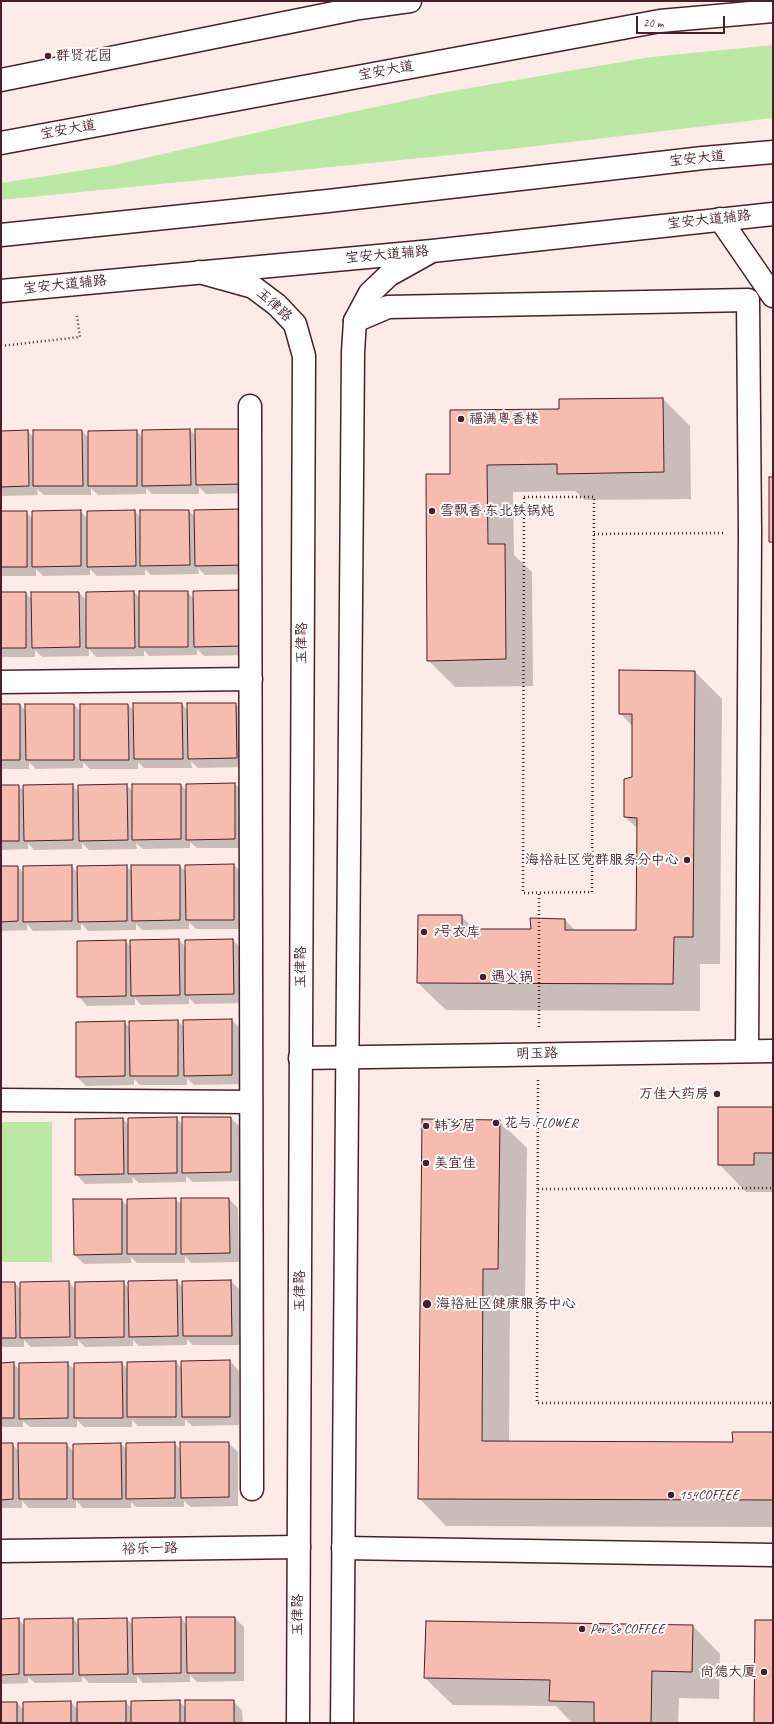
<!DOCTYPE html>
<html>
<head>
<meta charset="utf-8">
<style>
  body { margin:0 }
  #map { position:relative; width:774px; height:1724px; overflow:hidden; background:#fdebe7; font-family:Caveat,sans-serif }
  canvas { display:block }
  .frame { position:absolute; inset:0; border:2px solid #4a1f2b; pointer-events:none }
  .scale { position:absolute; left:636px; top:16px; width:89px; height:18px; box-sizing:border-box; border:2px solid #4a1f2b; border-top:0; padding-left:5px; font-size:12px; line-height:14px; white-space:nowrap; color:#4a1f2b; -webkit-text-stroke:3px #fff; paint-order:stroke }
</style>
</head>
<body>
<div id="map">
<canvas width="774" height="1724"></canvas>
<div class="frame"></div>
<div class="scale">20 m</div>
</div>
<script>
const c = document.querySelector('canvas').getContext('2d');
c.lineJoin = 'round';
function fill(path, color) {
  c.fillStyle = color;
  c.fill(path, 'evenodd');
}
function toPath(rows) {
  const path = new Path2D();
  for (const r of rows) {
    path.moveTo(r[0], r[1]);
    for (let i = 2; i < r.length; i += 2) path.lineTo(r[i], r[i + 1]);
  }
  return path;
}
function trace(path, color, width, dash) {
  c.strokeStyle = color;
  c.lineWidth = width;
  c.lineCap = dash ? 'butt' : 'round';
  c.setLineDash(dash || []);
  c.stroke(path);
}
function label(font, color, halo, rows, align = 'center') {
  c.font = font + ' Caveat,"LXGW WenKai TC",sans-serif';
  c.lineWidth = 4;
  c.setLineDash([]);
  c.textBaseline = 'middle';
  c.strokeStyle = halo;
  c.fillStyle = color;
  for (const [text, x, y, turn = 0] of rows) {
    c.save();
    c.translate(x, y);
    c.rotate((+turn || 0) * Math.PI / 180);
    c.textAlign = isNaN(turn) ? turn : align;
    if (halo) c.strokeText(text, 0, 0);
    c.fillText(text, 0, 0);
    c.restore();
  }
}
const green = toPath([
  [773,45,773,118,511,149,1,200,1,183,110,166,277,128,446,92,651,57],
  [1,1122,52,1122,52,1262,1,1262]
]);
const shadow = toPath([
  [663,399,690,426,691,499,585,500,575,491,513,492,514,555,532,572,533,686,455,687,428,660,451,475,560,410],
  [190,430,254,493,206,494,199,487,199,494,152,494,146,488,146,494,98,495,91,488,91,495,44,495,37,489,38,495,1,496,1,432,28,431,34,438,82,431,89,438,136,431,143,437],
  [80,511,88,519,135,511,141,518,189,511,253,574,205,575,198,568,199,574,151,575,145,569,145,575,97,576,90,569,90,575,43,576,36,569,36,576,1,576,1,512,26,512,33,519],
  [134,592,140,598,187,592,251,655,204,656,197,649,197,655,149,656,144,650,144,656,96,657,89,649,89,656,42,657,35,650,35,657,1,657,1,593,25,593,32,599,32,593,79,593,87,600,87,593],
  [695,672,722,699,720,964,700,964,700,1011,446,1010,418,983,461,916,475,930,532,930,565,920,576,931,637,931,638,829,625,817,633,777,633,727,620,713],
  [182,704,188,711,236,704,245,713,245,767,198,768,191,761,192,768,144,768,138,762,138,769,90,769,83,762,83,768,36,769,29,762,29,769,1,769,1,705,20,705,26,711,74,705,81,712,128,705,135,711],
  [235,784,244,793,244,848,197,848,190,842,190,848,143,849,136,843,137,849,89,850,82,843,82,849,34,850,28,843,28,849,1,850,1,786,18,786,25,792,72,785,79,792,127,785,133,792,181,785,187,791],
  [234,865,243,874,243,929,196,929,189,922,189,929,142,930,136,924,136,930,88,931,81,923,81,930,33,931,27,924,27,930,1,931,1,867,17,867,24,873,71,866,78,873,126,866,132,872,180,866,186,872],
  [179,940,186,947,186,941,233,940,242,949,243,1003,195,1004,189,998,189,1004,141,1005,135,998,135,1005,87,1006,78,996,125,941,131,947,131,941],
  [232,1020,241,1029,241,1084,194,1085,187,1078,187,1085,140,1085,134,1079,134,1085,86,1086,77,1077,124,1022,130,1028,178,1021,184,1027],
  [773,1108,773,1192,746,1192,719,1164],
  [176,1118,183,1125,231,1118,240,1127,240,1181,193,1182,186,1176,186,1182,139,1183,132,1177,133,1183,85,1184,76,1174,123,1119,129,1125],
  [499,1121,527,1148,525,1296,510,1296,509,1442,734,1443,773,1433,773,1527,446,1526,419,1498],
  [175,1199,182,1205,182,1199,229,1199,238,1208,239,1262,191,1263,185,1256,185,1263,137,1263,131,1257,131,1263,84,1264,75,1255,121,1200,128,1206],
  [177,1281,183,1288,231,1281,240,1290,241,1345,193,1345,187,1339,187,1345,139,1346,133,1340,133,1346,85,1347,78,1340,78,1346,31,1347,24,1340,24,1347,1,1347,1,1283,15,1283,21,1290,69,1282,76,1290,123,1282,129,1289],
  [230,1361,239,1371,239,1425,192,1426,185,1419,185,1426,138,1426,132,1420,132,1427,84,1427,77,1420,77,1427,30,1427,23,1421,23,1427,1,1427,1,1364,13,1363,20,1370,67,1363,75,1370,122,1363,128,1369,176,1362,182,1369],
  [174,1443,181,1450,228,1443,238,1452,238,1506,191,1507,184,1501,184,1507,136,1507,131,1502,131,1508,83,1508,76,1501,76,1508,29,1508,22,1501,22,1508,1,1508,1,1444,12,1444,19,1451,66,1444,74,1451,74,1445,121,1444,127,1450],
  [181,1618,187,1625,235,1618,244,1627,244,1681,197,1682,190,1675,190,1682,143,1683,137,1676,137,1683,89,1683,82,1676,82,1682,35,1683,28,1677,28,1683,1,1684,1,1620,18,1619,25,1626,73,1619,80,1626,127,1619,133,1625],
  [427,1622,693,1626,720,1654,719,1699,679,1698,678,1723,572,1723,556,1706,453,1705,425,1678],
  [179,1701,186,1708,233,1701,242,1710,243,1723,1,1723,1,1703,17,1703,24,1710,71,1702,78,1710,125,1702,132,1708]
]);
const building = toPath([
  [663,398,664,472,557,474,557,464,487,465,488,544,505,544,506,659,427,661,426,474,450,474,450,410,559,409,559,399,663,398],
  [190,429,191,485,142,486,142,430,190,429],
  [195,429,244,429,245,484,196,485,195,429],
  [28,430,29,486,1,487,1,431,28,430],
  [33,430,82,430,83,486,33,486,33,430],
  [137,430,137,486,88,486,88,431,137,430],
  [769,477,773,477,773,542,769,542,769,477],
  [243,509,244,565,195,566,194,510,243,509],
  [81,510,81,566,32,567,32,511,81,510],
  [135,510,136,566,87,567,87,511,135,510],
  [140,510,189,510,190,565,140,566,140,510],
  [1,511,27,511,27,567,1,567,1,511],
  [242,590,242,646,194,647,193,591,242,590],
  [134,591,135,648,86,648,86,592,134,591],
  [139,591,188,591,188,647,139,647,139,591],
  [1,592,26,592,26,648,1,648,1,592],
  [31,592,79,592,80,647,32,648,31,592],
  [619,670,695,671,693,937,674,937,673,984,417,983,418,915,462,915,462,929,531,929,530,918,565,919,565,930,636,930,637,818,624,817,624,779,632,777,632,714,619,714,619,670],
  [133,703,182,703,183,759,134,759,133,703],
  [187,703,236,703,237,758,188,759,187,703],
  [1,704,20,704,20,760,1,760,1,704],
  [25,704,74,704,74,760,26,760,25,704],
  [80,704,128,704,129,760,80,760,80,704],
  [235,783,235,839,186,840,186,784,235,783],
  [73,784,73,840,24,841,23,785,73,784],
  [127,784,128,840,79,841,78,785,127,784],
  [132,784,181,784,181,839,132,840,132,784],
  [1,785,19,785,19,841,1,841,1,785],
  [234,864,234,920,186,920,185,865,234,864],
  [72,865,72,921,23,922,23,866,72,865],
  [127,865,127,921,78,922,77,866,127,865],
  [131,865,180,865,180,920,132,921,131,865],
  [1,866,18,866,18,921,1,922,1,866],
  [179,939,180,995,131,996,130,940,179,939],
  [233,939,234,994,185,995,185,940,233,939],
  [126,940,126,996,77,997,77,941,126,940],
  [232,1019,232,1075,184,1076,183,1020,232,1019],
  [178,1020,178,1076,130,1076,129,1021,178,1020],
  [125,1021,125,1076,76,1077,76,1022,125,1021],
  [718,1107,773,1107,773,1153,754,1153,754,1165,718,1165,718,1107],
  [177,1117,177,1173,128,1174,128,1118,177,1117],
  [182,1117,231,1117,231,1172,182,1173,182,1117],
  [123,1118,124,1174,75,1175,75,1119,123,1118],
  [422,1119,500,1120,498,1269,483,1269,482,1441,733,1442,732,1432,773,1432,773,1500,418,1499,422,1119],
  [176,1198,176,1254,127,1254,127,1199,176,1198],
  [181,1198,229,1198,230,1253,181,1254,181,1198],
  [73,1199,122,1199,122,1254,74,1255,73,1199],
  [177,1280,178,1336,129,1337,128,1281,177,1280],
  [231,1280,232,1336,183,1336,182,1281,231,1280],
  [69,1281,70,1337,20,1338,20,1282,69,1281],
  [124,1281,124,1337,75,1338,75,1282,124,1281],
  [1,1282,15,1282,16,1338,1,1338,1,1282],
  [230,1360,230,1417,182,1417,181,1361,230,1360],
  [176,1361,176,1417,127,1417,127,1362,176,1361],
  [14,1362,14,1418,1,1418,1,1363,14,1362],
  [68,1362,68,1418,19,1419,19,1363,68,1362],
  [122,1362,123,1418,74,1418,74,1363,122,1362],
  [175,1442,175,1498,126,1499,126,1443,175,1442],
  [180,1442,229,1442,229,1497,181,1498,180,1442],
  [1,1443,13,1443,13,1499,1,1500,1,1443],
  [18,1443,67,1443,67,1499,19,1499,18,1443],
  [121,1443,122,1499,73,1499,73,1444,121,1443],
  [181,1617,181,1673,133,1674,132,1618,181,1617],
  [186,1617,235,1617,235,1673,187,1673,186,1617],
  [19,1618,19,1674,1,1675,1,1619,19,1618],
  [73,1618,73,1674,24,1675,24,1619,73,1618],
  [127,1618,128,1674,79,1675,78,1619,127,1618],
  [755,1620,773,1620,773,1723,754,1723,755,1620],
  [426,1621,693,1625,692,1672,652,1671,651,1723,594,1723,594,1702,549,1701,550,1680,424,1678,426,1621],
  [180,1700,180,1723,131,1723,131,1701,180,1700],
  [185,1700,234,1700,234,1723,185,1723,185,1700],
  [71,1701,71,1723,23,1723,23,1702,71,1701],
  [126,1701,126,1723,77,1723,77,1702,126,1701],
  [1,1702,17,1702,17,1723,1,1723,1,1702]
]);
const path = toPath([
  [1,346,80,337,77,316],
  [524,497,594,497,592,892,523,893,524,497],
  [594,534,723,533],
  [539,1027,539,893],
  [538,1080,537,1403,773,1403],
  [538,1189,773,1188]
]);
const minor = toPath([
  [720,219,773,296],
  [355,321,388,307,748,300,750,533,747,1051],
  [250,406,252,1489],
  [1,682,251,679],
  [300,1058,773,1051],
  [1,1100,251,1102],
  [343,1548,773,1555],
  [1,1551,299,1547]
]);
const major = toPath([
  [1,80,359,8,410,1],
  [1,143,660,21,773,11],
  [1,235,328,201,703,158,773,152],
  [199,272,253,287,277,305,295,324,304,356,298,1723],
  [1,291,432,251,773,214],
  [342,1723,353,352,355,321,370,293,389,275,432,251]
]);
const markers = [
  [48,56,4,"#4a1f2b"],
  [461,419,4,"#4a1f2b"],
  [432,511,4,"#4a1f2b"],
  [687,860,4,"#4a1f2b"],
  [424,932,4,"#4a1f2b"],
  [483,977,4,"#4a1f2b"],
  [717,1094,4,"#4a1f2b"],
  [496,1123,4,"#4a1f2b"],
  [426,1126,4,"#4a1f2b"],
  [426,1163,4,"#4a1f2b"],
  [427,1304,5,"#4a1f2b"],
  [671,1495,4,"#4a1f2b"],
  [582,1629,4,"#4a1f2b"],
  [764,1672,4,"#4a1f2b"]
];
const poiNames = [
  ["群贤花园",56,56],
  ["福满粤香楼",469,419],
  ["雪飘香·东北铁锅炖",440,511],
  ["海裕社区党群服务分中心",679,860,"right"],
  ["7号衣库",432,932],
  ["遇火锅",491,977],
  ["万佳大药房",709,1094,"right"],
  ["花与.FLOWER",504,1123],
  ["韩乡居",434,1126],
  ["美宜佳",434,1163],
  ["海裕社区健康服务中心",436,1304],
  ["154COFFEE",679,1495],
  ["Per Se COFFEE",590,1629],
  ["尚德大厦",756,1672,"right"]
];
const streetNames = [
  ["宝安大道",386,71,-10],
  ["宝安大道",68,130,-10],
  ["宝安大道",697,159,-6],
  ["宝安大道辅路",709,220,-6],
  ["宝安大道辅路",387,255,-5],
  ["宝安大道辅路",65,285,-6],
  ["玉律路",274,305,42],
  ["玉律路",302,643,-90],
  ["玉律路",301,967,-90],
  ["明玉路",537,1054,-1],
  ["玉律路",300,1291,-90],
  ["裕乐一路",150,1549,-1],
  ["玉律路",298,1615,-90]
];
fill(green, '#bce8a5');
fill(shadow, '#0003');
fill(building, '#f7bcb0');
trace(building, '#4a1f2b', 1);
trace(minor, '#4a1f2b', 25);
trace(major, '#4a1f2b', 25);
trace(path, '#4a1f2b', 2.5, [1, 3]);
trace(minor, '#fff', 22);
trace(major, '#fff', 22);
for (const [x, y, r, color] of markers) {
  const dot = new Path2D();
  dot.arc(x, y, r, 0, 2 * Math.PI);
  c.fillStyle = color;
  c.fill(dot);
  trace(dot, '#fff', 1.5);
}
label('14px', '#4a1f2b', '#fff', poiNames, 'left');
label('14px', '#4a1f2b', '#fff', streetNames);
</script>
</body>
</html>
